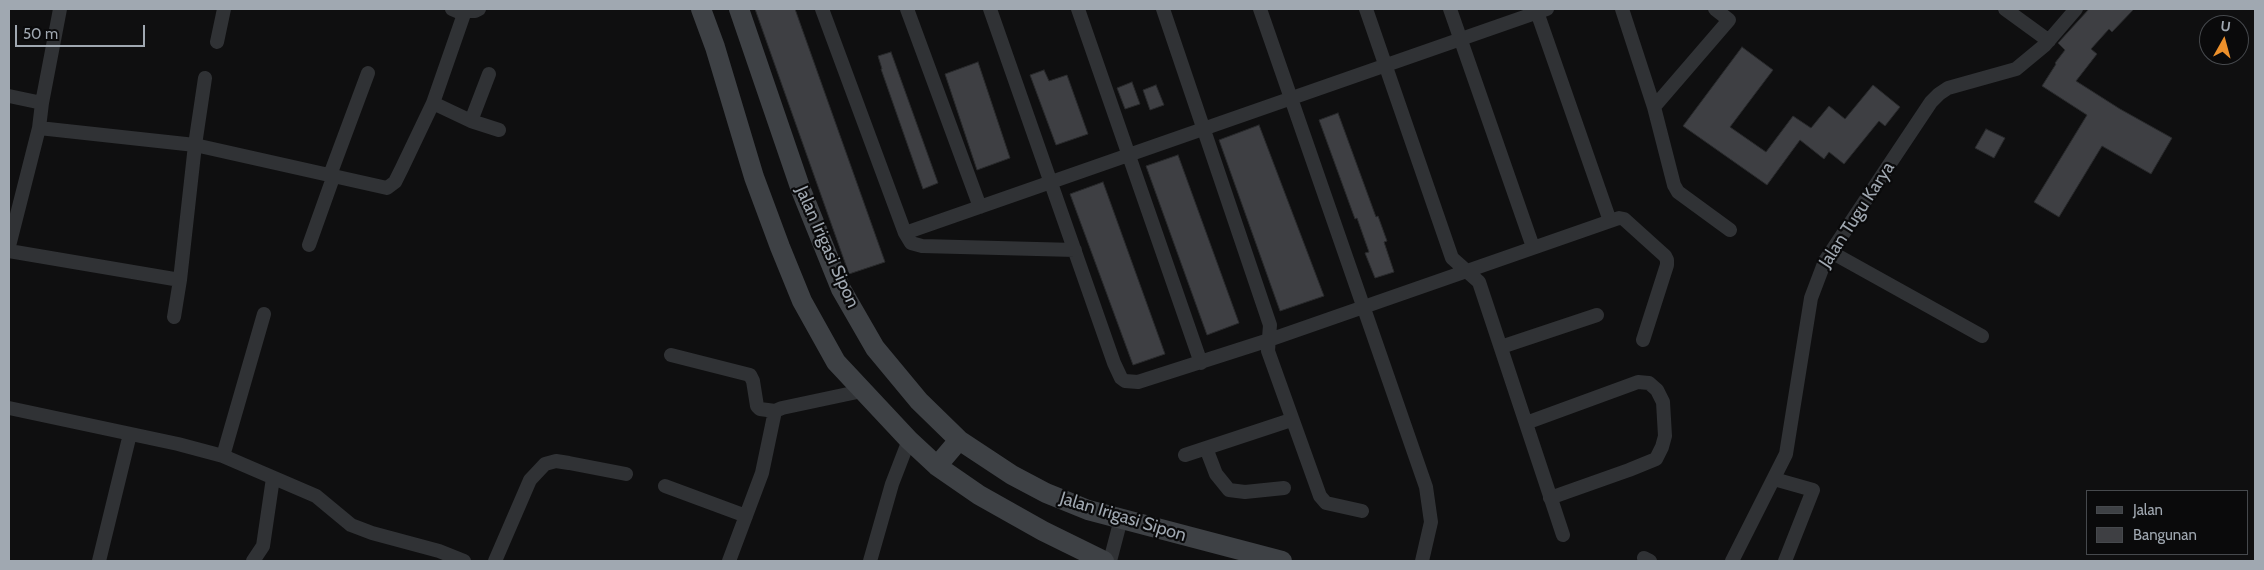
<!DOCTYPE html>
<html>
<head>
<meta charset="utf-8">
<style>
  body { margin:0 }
  #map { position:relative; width:2264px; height:570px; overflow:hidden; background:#0f0f10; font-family:Cabin,sans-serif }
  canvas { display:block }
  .frame { position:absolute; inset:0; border:10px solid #a0a8b1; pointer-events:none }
  .legend { position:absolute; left:2086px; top:490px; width:162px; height:65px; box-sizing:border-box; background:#0a0a0b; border:1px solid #46494d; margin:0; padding:6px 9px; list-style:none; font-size:15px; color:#a0a8b1 }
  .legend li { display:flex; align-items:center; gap:10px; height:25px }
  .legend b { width:25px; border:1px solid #46494d }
  .north { position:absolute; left:2199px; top:15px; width:50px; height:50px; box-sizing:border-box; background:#0a0a0b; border:1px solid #46494d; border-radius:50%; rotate:7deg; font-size:14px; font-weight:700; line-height:20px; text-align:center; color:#a0a8b1 }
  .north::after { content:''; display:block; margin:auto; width:18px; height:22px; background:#ed902b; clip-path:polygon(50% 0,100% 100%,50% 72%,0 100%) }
  .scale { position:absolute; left:15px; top:25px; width:130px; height:22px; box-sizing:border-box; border:2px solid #a0a8b1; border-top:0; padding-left:6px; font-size:15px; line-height:18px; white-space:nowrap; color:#a0a8b1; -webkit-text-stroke:4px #0a0a0b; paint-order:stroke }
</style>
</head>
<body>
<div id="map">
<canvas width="2264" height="570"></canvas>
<div class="frame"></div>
<ul class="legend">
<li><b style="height:6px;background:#3e4145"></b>Jalan</li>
<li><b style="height:14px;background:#3e3f43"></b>Bangunan</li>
</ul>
<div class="north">U</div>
<div class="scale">50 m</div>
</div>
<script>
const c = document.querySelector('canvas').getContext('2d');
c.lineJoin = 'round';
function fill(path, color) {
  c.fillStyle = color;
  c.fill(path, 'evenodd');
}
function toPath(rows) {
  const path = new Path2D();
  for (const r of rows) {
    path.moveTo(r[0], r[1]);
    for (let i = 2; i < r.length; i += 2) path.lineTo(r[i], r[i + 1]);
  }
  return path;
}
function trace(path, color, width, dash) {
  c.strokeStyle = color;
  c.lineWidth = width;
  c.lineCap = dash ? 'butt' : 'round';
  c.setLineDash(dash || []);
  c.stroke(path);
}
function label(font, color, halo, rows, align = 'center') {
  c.font = font + ' Cabin,sans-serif';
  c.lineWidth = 4.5;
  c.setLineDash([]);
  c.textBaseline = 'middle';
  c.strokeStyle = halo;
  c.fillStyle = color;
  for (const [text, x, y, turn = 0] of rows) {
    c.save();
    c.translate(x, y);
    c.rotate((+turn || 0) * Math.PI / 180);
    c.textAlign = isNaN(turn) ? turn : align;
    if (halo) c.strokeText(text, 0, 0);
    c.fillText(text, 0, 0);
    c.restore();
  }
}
const building = toPath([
  [755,9,795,9,885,262,849,274,755,9],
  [2089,9,2134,9,2112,32,2109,29,2091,49,2097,54,2076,81,2120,109,2172,138,2151,174,2102,146,2059,217,2034,202,2087,115,2042,86,2056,64,2055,63,2065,50,2058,43,2089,9],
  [1742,47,1773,70,1730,127,1766,152,1793,116,1811,128,1829,106,1845,119,1873,85,1900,107,1885,126,1879,121,1844,164,1829,152,1824,159,1800,140,1767,185,1683,126,1742,47],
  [891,52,938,183,923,189,881,69,882,69,878,56,891,52],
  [978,62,1010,158,977,170,945,74,978,62],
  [1044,70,1049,81,1067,75,1088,134,1056,145,1030,75,1044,70],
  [1132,82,1140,104,1125,109,1117,88,1132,82],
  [1156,85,1164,105,1150,110,1143,90,1156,85],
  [1338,113,1376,217,1378,216,1387,241,1384,242,1394,272,1375,278,1365,253,1369,252,1357,218,1355,219,1319,120,1338,113],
  [1259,125,1324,296,1280,311,1219,140,1259,125],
  [1986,129,2005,138,1994,158,1975,148,1986,129],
  [1178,155,1239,323,1207,335,1146,166,1178,155],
  [1103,182,1165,354,1133,365,1070,194,1103,182]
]);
const street = toPath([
  [452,9,464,14],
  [822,9,905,233,911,243,922,246,1075,250],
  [907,9,980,207],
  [990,9,1114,363,1121,378,1125,381,1138,382,1269,340,1619,218,1624,219,1665,256,1667,260,1667,265,1643,340],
  [1078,9,1201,363],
  [1163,9,1270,325,1268,351,1320,496,1326,503,1362,511],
  [1260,9,1426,487,1431,522,1422,561],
  [1366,9,1452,258,1479,282,1563,535],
  [1450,9,1533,247],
  [1536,9,1610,221],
  [1622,9,1654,107,1674,185,1678,192,1730,230],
  [2005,9,2049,41],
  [217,42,224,9],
  [9,96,42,103],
  [433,103,471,121,499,130],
  [1654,107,1729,20,1715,9],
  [471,121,489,74],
  [39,128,195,145,387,188,395,182,402,168,433,103,464,14,468,11,475,11,479,9],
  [330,175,368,73],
  [905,233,1547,9],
  [309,245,334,175],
  [9,246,39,128,42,103,60,9],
  [9,251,180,280],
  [1831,252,1982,336],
  [174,317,180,280,195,145,205,78],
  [1501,347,1597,315],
  [671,355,750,375,753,381,757,406,760,409,775,411],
  [9,408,178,444,223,456,316,496,351,525,372,533,439,551,464,561],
  [1526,423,1638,382,1649,383,1657,390,1663,402,1665,436,1662,447,1656,459,1629,470,1550,498],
  [1206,448,1216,474,1229,490,1245,492,1284,488],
  [1185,455,1291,420],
  [223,456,264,314],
  [1774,479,1813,490,1785,561],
  [665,486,746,516],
  [1644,558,1650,561],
  [99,561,130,434],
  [253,561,263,546,273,478],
  [495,561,530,480,545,464,556,461,569,463,626,474],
  [729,561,762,473,775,411,782,408,862,391],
  [870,561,892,484,909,440],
  [1110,561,1121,519],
  [1732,561,1786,454,1811,298,1825,261,1931,102,1939,94,1948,88,2016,69,2045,45,2076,9]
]);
const secondary = toPath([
  [701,9,715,47,754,177,780,247,802,301,836,362,909,440,937,466,979,495,1043,531,1104,561],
  [739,9,801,190,841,289,875,348,919,401,959,440,1012,475,1046,493,1088,510,1282,561],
  [937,466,959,440]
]);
const streetNames = [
  ["Jalan Tugu Karya",1857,215,-57],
  ["Jalan Irigasi Sipon",827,247,66],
  ["Jalan Irigasi Sipon",1123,517,17]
];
fill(building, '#3e3f43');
trace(building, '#292a2c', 1);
trace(street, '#303235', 14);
trace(secondary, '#3e4145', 20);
label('18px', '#a0a8b1', '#0a0a0b', streetNames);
</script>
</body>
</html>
